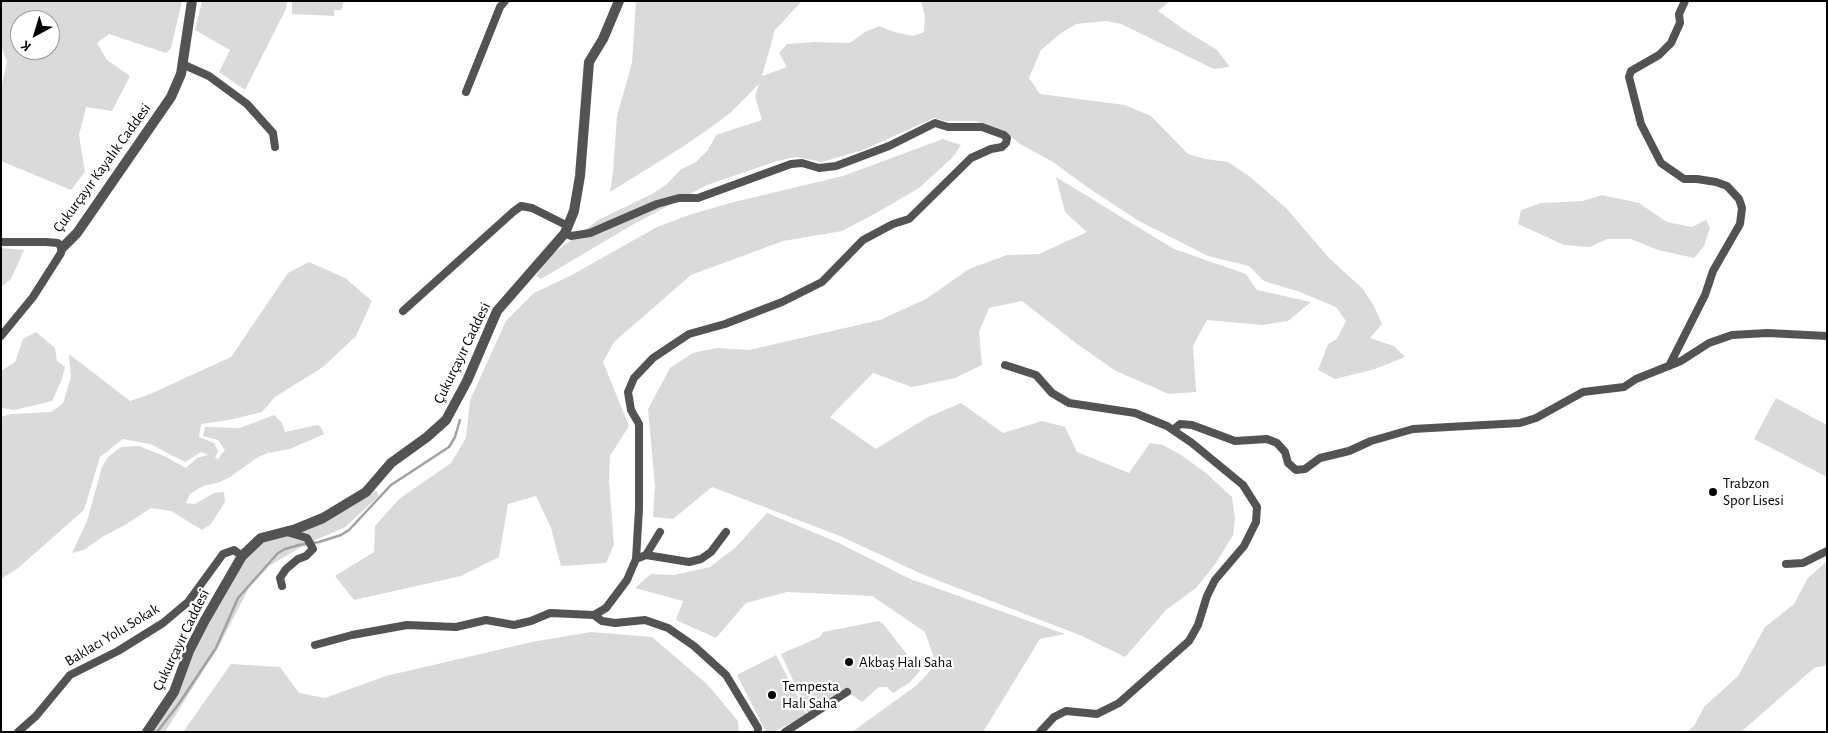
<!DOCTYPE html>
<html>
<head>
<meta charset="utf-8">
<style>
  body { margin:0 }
  #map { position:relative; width:1828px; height:733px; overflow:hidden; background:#fff; font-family:"Alegreya Sans",sans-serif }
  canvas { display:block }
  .frame { position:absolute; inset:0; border:2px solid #000; pointer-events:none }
  .north { position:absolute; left:10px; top:10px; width:50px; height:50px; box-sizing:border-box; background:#fff; border:1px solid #999; border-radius:50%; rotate:219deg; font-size:14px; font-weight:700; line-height:20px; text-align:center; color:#000 }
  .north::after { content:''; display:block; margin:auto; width:18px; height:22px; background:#000; clip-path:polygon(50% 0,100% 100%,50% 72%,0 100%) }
</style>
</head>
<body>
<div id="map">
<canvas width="1828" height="733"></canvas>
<div class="frame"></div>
<div class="north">K</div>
</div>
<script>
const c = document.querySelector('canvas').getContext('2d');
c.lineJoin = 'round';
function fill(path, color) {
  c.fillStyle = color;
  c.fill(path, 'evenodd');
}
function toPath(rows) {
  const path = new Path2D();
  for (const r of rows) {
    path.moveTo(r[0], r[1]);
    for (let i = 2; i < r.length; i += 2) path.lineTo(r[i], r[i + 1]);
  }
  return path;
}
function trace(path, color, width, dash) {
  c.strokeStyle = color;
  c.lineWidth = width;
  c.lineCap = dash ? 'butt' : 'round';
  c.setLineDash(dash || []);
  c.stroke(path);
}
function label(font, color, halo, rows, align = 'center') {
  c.font = font + ' "Alegreya Sans",sans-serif';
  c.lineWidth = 4.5;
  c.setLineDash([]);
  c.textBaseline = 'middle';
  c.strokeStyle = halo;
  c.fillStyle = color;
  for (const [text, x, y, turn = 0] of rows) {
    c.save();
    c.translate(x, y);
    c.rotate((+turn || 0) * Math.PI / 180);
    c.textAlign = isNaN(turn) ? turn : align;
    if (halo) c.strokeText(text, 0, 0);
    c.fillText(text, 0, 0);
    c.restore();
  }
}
const green = toPath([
  [1,1,182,1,171,48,166,53,109,34,97,43,107,60,130,76,112,111,86,107,79,135,85,172,71,190,1,161,1,88,7,62,1,46],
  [20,20,50,20,50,50,20,50],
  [202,1,287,1,286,9,245,90,219,72,230,50,195,30],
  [292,1,344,1,341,10,334,10,334,16,292,14],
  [636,1,802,1,775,30,762,76,787,67,779,53,787,44,815,42,850,43,865,32,879,26,894,32,913,36,924,32,925,17,921,1,1170,1,1158,11,1186,31,1217,50,1230,67,1214,69,1121,24,1106,21,1076,24,1060,34,1041,50,1029,78,1040,94,1125,105,1151,116,1188,154,1205,159,1228,162,1249,176,1286,208,1329,258,1363,289,1374,306,1382,324,1370,338,1394,346,1405,357,1375,369,1335,379,1318,370,1328,344,1337,339,1346,321,1336,307,1300,292,1264,281,1249,266,1208,256,1139,221,1087,187,1053,162,1020,144,1003,130,975,121,945,121,934,118,863,150,822,162,796,157,777,161,707,185,632,225,541,279,536,276,551,255,598,220,652,194,667,184,680,170,696,162,708,150,716,135,762,120,755,96,759,84,730,113,710,128,684,146,610,192,613,172,617,116,632,63],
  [943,139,961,145,952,158,919,188,878,212,842,231,783,241,691,275,614,342,603,362,629,426,610,456,609,481,614,545,606,563,561,566,551,528,536,496,508,504,499,557,461,576,354,600,335,576,374,552,375,526,399,499,451,463,466,438,470,400,506,321,534,293,570,276,657,227,689,215,730,203,843,176],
  [1056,177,1174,249,1246,274,1257,290,1311,302,1288,321,1263,325,1207,320,1193,346,1196,392,1169,394,1116,371,1077,344,1022,301,989,308,979,332,982,365,955,378,912,387,873,373,830,417,876,449,928,417,961,403,1003,433,1042,421,1065,427,1077,452,1129,473,1150,443,1163,445,1181,455,1206,473,1232,497,1235,519,1233,535,1216,563,1196,588,1167,609,1125,657,1082,636,924,575,840,536,712,487,673,519,653,517,655,486,648,409,670,368,693,353,717,348,749,350,880,320,926,299,969,269,1007,255,1039,254,1087,232,1065,212],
  [1602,195,1639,203,1667,222,1692,227,1706,220,1710,228,1704,246,1694,258,1658,250,1631,239,1607,239,1590,247,1564,245,1518,224,1521,210,1541,203,1583,201],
  [1,248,24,250,11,279,1,287],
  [309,262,345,278,372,301,356,336,323,367,275,397,262,412,229,420,201,424,199,437,214,443,218,451,215,458,218,459,225,450,218,440,203,436,205,427,240,428,274,415,282,423,285,432,318,425,322,429,324,434,290,449,268,453,258,457,230,477,220,482,203,486,190,494,186,503,195,504,214,493,224,492,225,502,211,524,202,530,171,511,151,508,125,525,102,537,84,550,72,553,87,521,102,467,108,457,121,447,139,446,164,456,186,468,197,458,208,455,201,452,185,462,150,444,123,439,100,457,84,510,17,569,1,579,1,417,11,414,51,412,63,403,71,377,69,354,130,401,148,395,231,357,288,273],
  [36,332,55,348,57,361,65,367,62,379,52,401,15,410,1,408,1,371,15,362,23,339],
  [1776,398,1827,425,1827,477,1754,439],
  [376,490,379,496,344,528,308,543,269,566,249,588,220,644,165,732,151,732,203,630,246,557,258,546,268,540,356,503],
  [767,513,839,543,908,578,1065,634,1040,639,983,732,852,732,917,685,936,664,925,632,872,596,787,592,746,603,716,638,676,620,683,601,635,588,651,574,674,575,710,567,736,547],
  [1827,561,1827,665,1814,668,1741,732,1687,732,1694,726,1704,707,1738,676,1765,627,1794,604,1808,578],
  [879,621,884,625,920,671,909,683,893,693,887,687,879,687,862,702,852,695,843,692,808,713,781,654,820,637,823,632],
  [591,632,652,637,707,684,738,721,739,732,183,732,231,664,280,667,299,693,325,698,386,676,532,642],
  [776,655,807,715,773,732,766,732,737,675]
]);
const stream = toPath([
  [157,732,178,705,216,648,238,598,278,553,285,549,299,545,319,542,341,535,349,530,391,485,449,447,455,437,460,420]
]);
const minor = toPath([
  [182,64,209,76,247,104,273,133,275,147],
  [466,92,500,7,505,1],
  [1,242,46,242,58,243,62,248,61,253,33,297,1,336],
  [403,311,513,212,521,206,532,208,568,226],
  [1005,365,1036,375,1052,393,1069,403,1135,413,1167,426,1192,443,1243,485,1257,507,1256,522,1244,546,1215,580,1207,596,1198,625,1189,641,1119,703,1097,714,1066,711,1054,717,1040,732],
  [1669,366,1705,295,1713,271,1740,224,1742,208,1739,199,1727,186,1716,182,1697,179,1684,179,1661,163,1641,124,1629,77,1631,71,1659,55,1671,43,1680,23,1679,14,1685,1],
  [1173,430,1180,424,1192,425,1235,441,1267,439,1277,443,1285,452,1288,463,1296,470,1305,469,1320,458,1349,451,1371,441,1413,429,1520,423,1536,418,1583,392,1624,387,1636,379,1681,361,1709,343,1732,335,1767,333,1827,336],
  [646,555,660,532],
  [636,559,646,555,689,562,701,559,711,552,726,532],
  [1786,564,1803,563,1827,551],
  [282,586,280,578,286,569,298,559,306,556,313,549,307,538,287,532],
  [594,615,602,621,615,623,645,620,668,628,694,646,726,675,758,728,758,732],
  [315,645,352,635,407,625,456,627,486,620,514,625,531,621,550,613,594,615,606,608,627,580,636,559,639,509,639,424,631,410,628,392,634,378,653,358,689,334,725,324,782,302,822,282,863,240,893,224,909,219,971,158,991,149,1002,147,1006,143,1007,138,1004,135,982,127,948,127,935,123,889,146,836,166,819,168,802,163,791,164,698,198,679,198,657,204,590,233,571,236,565,233],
  [18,732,36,716,70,675,118,651,163,623,188,602,223,554,234,550,242,556],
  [785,732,847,692]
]);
const tertiary = toPath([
  [62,248,77,233,171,97,181,74,192,1],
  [147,732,174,692,189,651,205,620,242,556,261,538,296,529,323,518,366,492,391,463,427,437,446,420,467,381,497,311,565,233,574,211,580,176,589,62,603,39,619,1]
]);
const markers = [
  [1713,492,5,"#000"],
  [849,662,5,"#000"],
  [772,695,5,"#000"]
];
const streetNames = [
  ["Çukurçayır Kayalık Caddesi",102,168,-54],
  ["Çukurçayır Caddesi",462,353,-64],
  ["Baklacı Yolu Sokak",112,635,-31],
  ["Çukurçayır Caddesi",181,640,-64]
];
const poiNames = [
  ["Trabzon",1723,483],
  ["Spor Lisesi",1723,500],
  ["Akbaş Halı Saha",859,662],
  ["Tempesta",782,686],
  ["Halı Saha",782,703]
];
fill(green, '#dadada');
trace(stream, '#a1a1a1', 2.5);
trace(minor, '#535353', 8);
trace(tertiary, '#535353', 10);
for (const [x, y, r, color] of markers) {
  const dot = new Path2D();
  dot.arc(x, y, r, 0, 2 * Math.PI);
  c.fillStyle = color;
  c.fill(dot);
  trace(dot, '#fff', 2);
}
label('15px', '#000', '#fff', streetNames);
label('15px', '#000', '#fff', poiNames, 'left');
</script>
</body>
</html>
